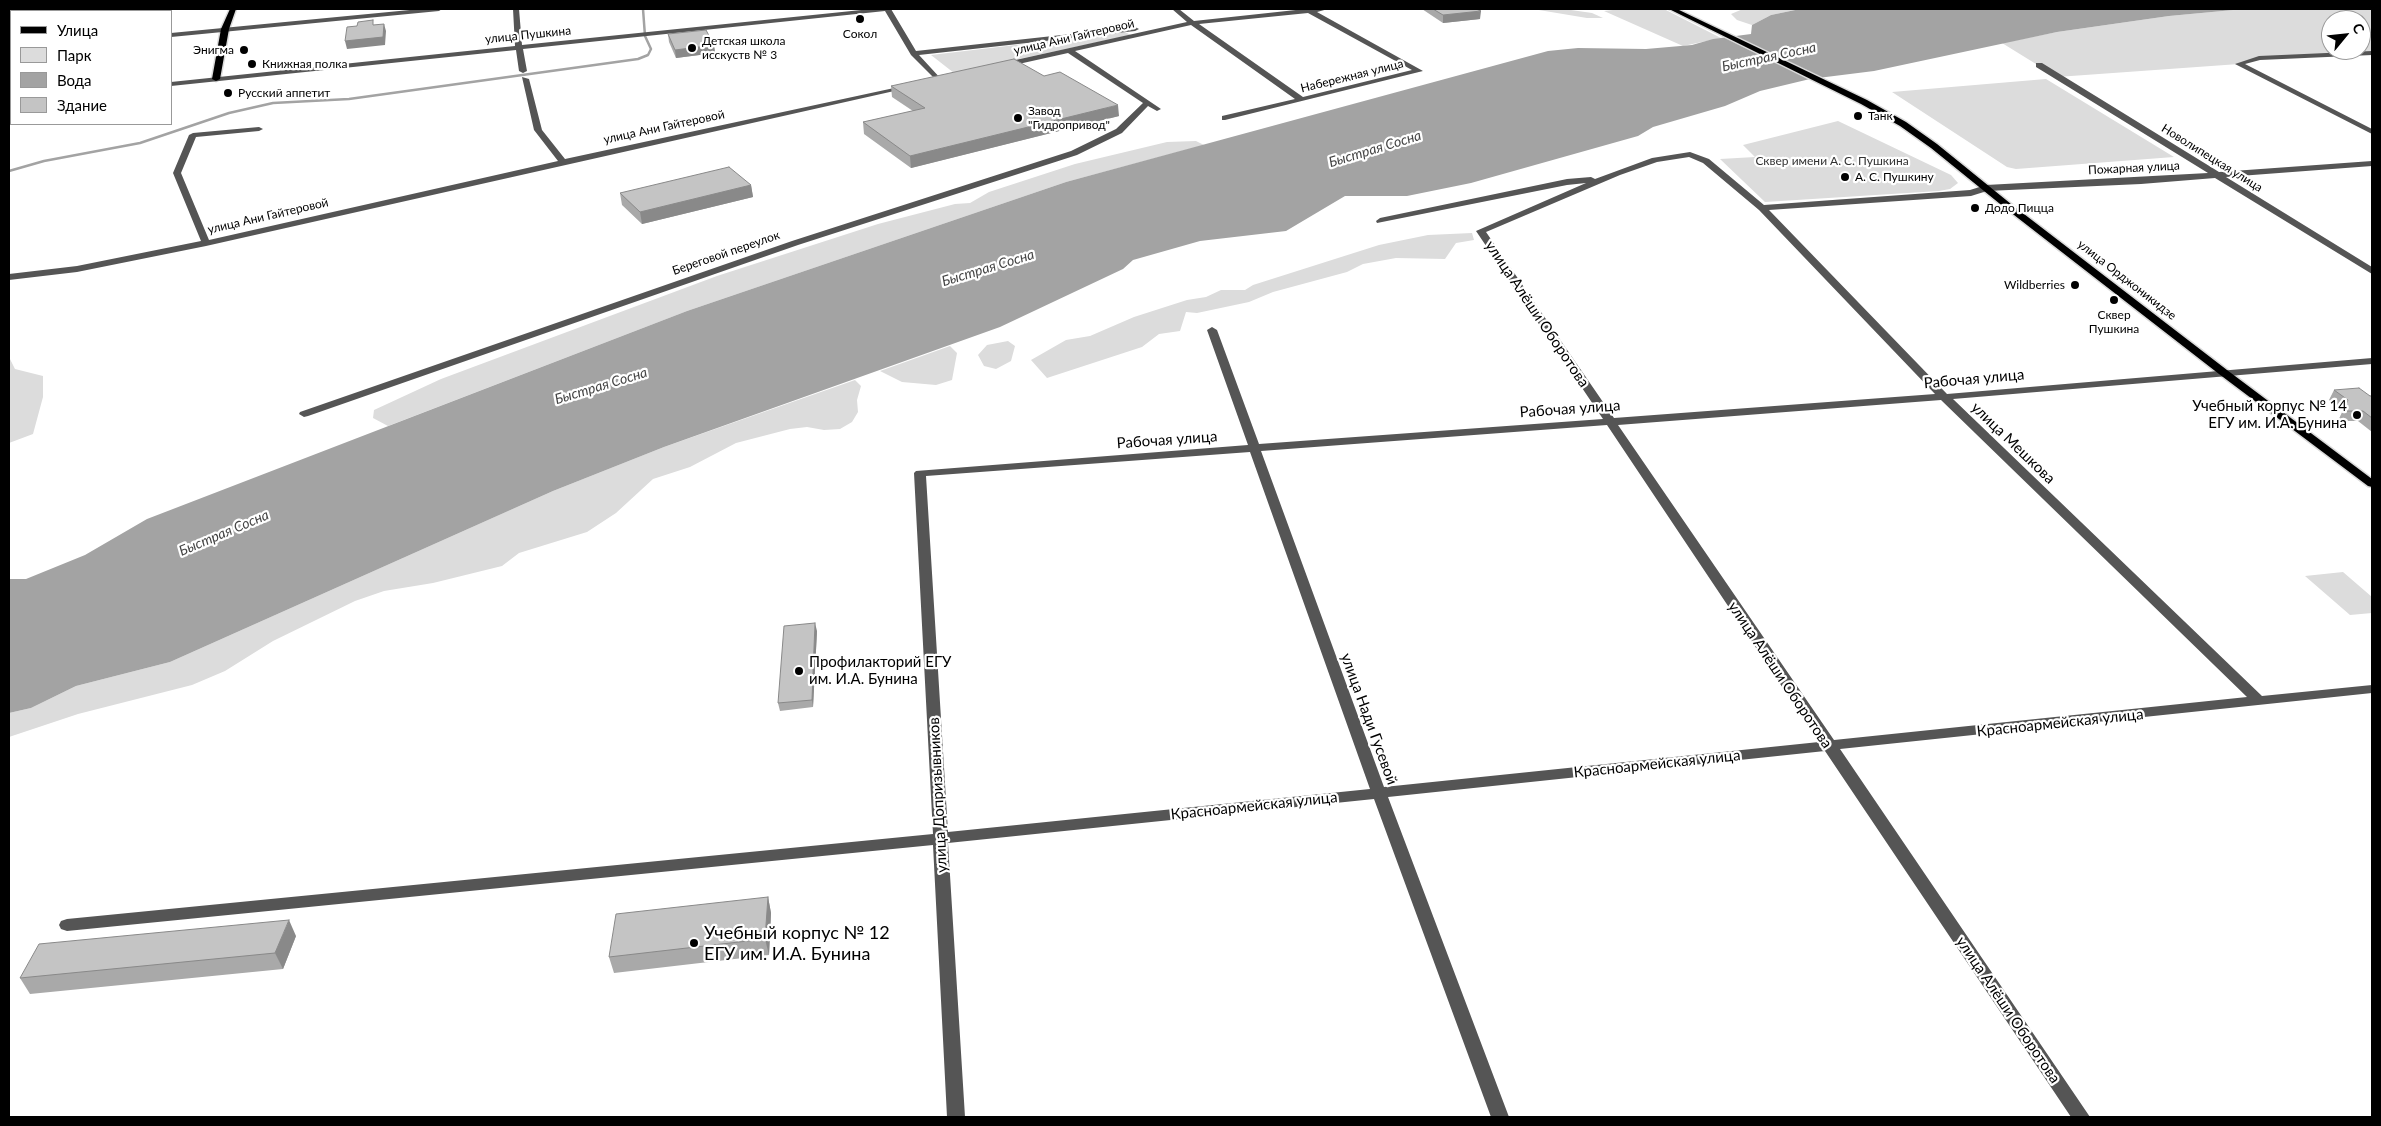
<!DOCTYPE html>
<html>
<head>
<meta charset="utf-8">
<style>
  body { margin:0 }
  #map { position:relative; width:2381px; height:1126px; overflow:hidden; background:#fff; font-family:Lato,sans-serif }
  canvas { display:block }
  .frame { position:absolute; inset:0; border:10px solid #000; pointer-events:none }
  .legend { position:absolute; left:10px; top:10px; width:162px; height:115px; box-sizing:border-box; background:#fff; border:1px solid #999; margin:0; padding:6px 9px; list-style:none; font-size:15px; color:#000 }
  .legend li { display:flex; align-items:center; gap:10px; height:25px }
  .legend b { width:25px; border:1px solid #999 }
  .north { position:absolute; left:2321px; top:10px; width:50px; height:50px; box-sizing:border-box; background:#fff; border:1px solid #999; border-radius:50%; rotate:62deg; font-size:14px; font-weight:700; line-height:20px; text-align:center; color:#000 }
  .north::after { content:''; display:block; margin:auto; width:18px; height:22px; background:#000; clip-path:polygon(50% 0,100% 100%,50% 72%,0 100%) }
</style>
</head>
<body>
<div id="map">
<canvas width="2381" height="1126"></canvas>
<div class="frame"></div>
<ul class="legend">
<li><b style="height:6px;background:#000"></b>Улица</li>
<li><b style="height:14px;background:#dcdcdc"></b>Парк</li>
<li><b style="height:14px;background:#a3a3a3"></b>Вода</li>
<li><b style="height:14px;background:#c4c4c4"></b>Здание</li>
</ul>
<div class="north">С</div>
</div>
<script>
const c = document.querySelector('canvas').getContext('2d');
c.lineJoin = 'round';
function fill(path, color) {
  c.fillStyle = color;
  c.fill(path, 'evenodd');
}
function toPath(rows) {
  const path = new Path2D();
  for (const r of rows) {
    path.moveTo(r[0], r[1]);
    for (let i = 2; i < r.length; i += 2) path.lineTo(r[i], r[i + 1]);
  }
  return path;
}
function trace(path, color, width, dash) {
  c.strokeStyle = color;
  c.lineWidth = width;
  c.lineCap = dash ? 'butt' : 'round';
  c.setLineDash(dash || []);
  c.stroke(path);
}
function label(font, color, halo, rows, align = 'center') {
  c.font = font + ' Lato,sans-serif';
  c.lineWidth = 4.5;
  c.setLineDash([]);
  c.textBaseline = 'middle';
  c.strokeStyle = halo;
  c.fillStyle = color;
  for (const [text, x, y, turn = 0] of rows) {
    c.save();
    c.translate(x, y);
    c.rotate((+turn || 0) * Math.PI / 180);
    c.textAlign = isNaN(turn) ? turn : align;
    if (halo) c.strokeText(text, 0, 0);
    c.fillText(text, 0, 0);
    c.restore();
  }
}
const green = toPath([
  [1533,9,1564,9,1592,13,1603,18,1587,18],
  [1622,9,1664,9,1721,38,1683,46,1604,11],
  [1743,9,1800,9,1771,15,1752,25,1737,20,1731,14],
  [2244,9,2372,9,2372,53,2259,58,2239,64,2057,77,2002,43,2057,32,2169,16],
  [2331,20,2361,20,2361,50,2331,50],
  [1125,32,1131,35,954,73,931,55],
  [2046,79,2174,157,2016,169,2007,167,1892,92],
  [1838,121,1951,175,1958,183,1950,189,1939,191,1765,202,1720,159,1755,157,1743,145],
  [1196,141,1204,145,1066,182,687,311,388,426,373,418,374,410,441,379,717,276,878,224,955,204,970,203,989,192,1075,164,1167,142],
  [1472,233,1474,240,1456,243,1445,259,1396,258,1363,264,1347,272,1273,292,1249,302,1197,313,1186,312,1180,331,1159,334,1142,347,1047,378,1031,360,1066,340,1090,336,1134,317,1187,300,1206,297,1221,290,1245,290,1253,285,1379,245,1428,235],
  [1008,341,1015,346,1011,361,996,369,984,366,978,355,987,345],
  [950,346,957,353,952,380,936,385,902,382,880,371],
  [9,357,15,369,43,376,43,397,33,434,9,443],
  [855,380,861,386,857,400,858,412,852,422,840,429,824,430,807,427,790,429,736,443,690,467,653,479,616,513,587,532,519,553,502,566,433,583,384,591,355,601,273,641,225,671,192,685,78,714,9,737,9,713,31,708,76,686,170,662,553,491,664,447],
  [2343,572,2372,597,2372,613,2350,615,2305,576]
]);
const water = toPath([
  [1800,9,2244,9,2169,16,2057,32,1874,71,1810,79,1760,91,1725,106,1653,127,1638,136,1471,183,1407,196,1345,196,1286,231,1200,241,1133,260,1123,269,1000,327,664,447,553,491,170,662,76,686,31,708,9,713,9,579,26,579,85,555,147,519,687,311,1066,182,1548,51,1578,48,1646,49,1692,45,1713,39,1751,34,1752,25,1771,15]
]);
const stream = toPath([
  [9,171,44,161,140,143,229,113,273,103,349,99,638,59,648,55,651,49,645,36,643,9]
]);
const minor = toPath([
  [420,9,442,9,439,11,171,37,171,33,420,9],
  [513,9,519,9,522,45,871,9,891,9,916,51,1135,27,1139,29,1135,31,919,55,942,80,938,82,911,55,885,11,523,49,527,71,523,73,519,71,516,50,171,86,171,82,515,46,513,9],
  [1172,9,1179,9,1194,21,1305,9,1328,9,1317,12,1423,71,1225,120,1222,120,1222,116,1295,99,1191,25,1075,51,1161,109,1157,111,1148,106,1122,133,1077,155,798,245,308,416,304,417,299,414,300,412,792,241,1071,151,1116,129,1143,103,1068,53,1005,67,1002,67,1002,63,1187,22,1172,9],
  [1308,13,1412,70,1303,97,1199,24,1308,13],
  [9,48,11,48,11,53,9,53,9,48],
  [2372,51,2372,55,2260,60,2245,64,2372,129,2372,134,2235,64,2259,56,2372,51],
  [2036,63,2042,63,2219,172,2372,161,2372,166,2226,177,2372,267,2372,274,2215,178,2141,184,1987,191,1971,196,1769,210,1947,394,2372,358,2372,364,1953,399,2262,696,2372,685,2372,693,1840,749,2090,1117,2071,1117,1825,751,1388,797,1509,1117,1491,1117,1374,799,948,843,965,1117,947,1117,933,845,67,931,61,929,59,925,61,921,67,919,933,834,914,473,916,471,1248,445,1207,330,1212,327,1217,330,1259,444,1603,419,1476,231,1586,183,1567,185,1377,223,1376,221,1380,218,1567,179,1591,177,1595,179,1652,158,1690,152,1709,159,1764,205,1970,190,1986,185,2208,173,2036,67,2036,63],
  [1689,157,1703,163,1759,210,1935,394,1614,418,1486,232,1620,175,1657,162,1689,157],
  [1941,400,2247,697,1834,740,1618,425,1941,400],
  [1607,425,1819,742,1384,787,1261,451,1607,425],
  [1250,452,1370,789,948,832,926,476,1250,452],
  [522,77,529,79,542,130,565,159,908,85,912,87,206,246,77,272,9,280,9,274,77,266,201,241,173,173,189,135,193,133,259,127,263,129,259,131,196,137,181,173,209,240,558,161,534,130,522,77],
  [9,99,11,99,11,103,9,103,9,99]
]);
const major = toPath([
  [230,9,236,9,229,29,220,79,216,81,212,79,221,29,230,9],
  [1669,9,1677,9,1867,100,1906,122,1937,144,2011,204,2227,370,2372,479,2372,487,2368,486,2219,374,2005,208,1931,148,1900,126,1861,104,1669,9]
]);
const wall = toPath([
  [1422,9,1476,9,1480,19,1443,23],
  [668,34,714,45,715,53,676,58,669,42],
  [1044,76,1119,116,911,168,864,134,863,122,913,111,892,97,891,86],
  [751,185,753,197,642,224,622,205,620,193],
  [2334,390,2372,396,2372,432,2358,421,2338,421,2343,410,2329,400],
  [817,631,813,707,780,711,778,703],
  [768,897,771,913,769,955,614,973,609,957],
  [296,936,283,969,30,994,20,978]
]);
const shadedWall = toPath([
  [1481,11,1480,19,1443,23,1443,15],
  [384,24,386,31,385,45,347,49,345,41],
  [714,45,715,53,676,58,675,50],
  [1118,105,1119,116,911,168,910,156],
  [751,185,753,197,642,224,640,212],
  [815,623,817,631,813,707,812,700],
  [768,897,771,913,769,955,765,939],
  [289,920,296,936,283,969,275,953]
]);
const building = toPath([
  [1433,9,1476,9,1481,11,1443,15,1433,9],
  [373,20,373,25,384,24,383,37,345,41,347,27,357,26,358,22,373,20],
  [706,30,714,45,675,50,668,34,706,30],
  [1014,59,1044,76,1060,72,1118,105,910,156,863,122,925,108,891,86,1014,59],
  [729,167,751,185,640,212,620,193,729,167],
  [2359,388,2370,396,2372,396,2372,418,2363,411,2343,411,2348,400,2334,390,2359,388],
  [815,623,812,700,778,703,784,626,815,623],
  [768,897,765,939,609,957,616,914,768,897],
  [289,920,275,953,20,978,39,944,289,920]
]);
const markers = [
  [860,19,5,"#000"],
  [692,48,5,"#000"],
  [244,50,5,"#000"],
  [252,64,5,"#000"],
  [228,93,5,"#000"],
  [1858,116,5,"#000"],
  [1018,118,5,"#000"],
  [1845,177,5,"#000"],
  [1975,208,5,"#000"],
  [2075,285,5,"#000"],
  [2114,300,5,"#000"],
  [2357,415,5,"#000"],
  [799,671,5,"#000"],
  [694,943,5,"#000"]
];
const farPoinames = [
  ["Сокол",860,34,"center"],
  ["Детская школа",702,41],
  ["исскуств № 3",702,55],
  ["Энигма",234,50,"right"],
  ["Книжная полка",262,64],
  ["Русский аппетит",238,93],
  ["Завод",1028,111],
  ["\"Гидропривод\"",1028,125],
  ["Танк",1868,116],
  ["А. С. Пушкину",1855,177],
  ["Додо Пицца",1985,208],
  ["Wildberries",2065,285,"right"],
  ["Сквер",2114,315,"center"],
  ["Пушкина",2114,329,"center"]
];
const farStreetnames = [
  ["улица Пушкина",528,35,-6],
  ["улица Ани Гайтеровой",1074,37,-13],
  ["Набережная улица",1352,76,-14],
  ["улица Ани Гайтеровой",664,127,-12],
  ["Новолипецкая улица",2212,158,32],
  ["Пожарная улица",2134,168,-3],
  ["улица Ани Гайтеровой",268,216,-13],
  ["Береговой переулок",726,253,-19],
  ["улица Орджоникидзе",2127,280,38]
];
const farParknames = [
  ["Сквер имени А. С. Пушкина",1832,161]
];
const farWaternames = [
  ["Быстрая Сосна",1769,57,-12],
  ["Быстрая Сосна",1375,149,-17],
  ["Быстрая Сосна",988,268,-17],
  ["Быстрая Сосна",601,386,-17],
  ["Быстрая Сосна",224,533,-23]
];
const streetNames = [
  ["улица Алёши Оборотова",1537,314,56],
  ["Рабочая улица",1974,379,-5],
  ["Рабочая улица",1570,409,-4],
  ["Рабочая улица",1167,440,-4],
  ["улица Мешкова",2013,443,44],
  ["улица Алёши Оборотова",1780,675,56],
  ["улица Нади Гусевой",1369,719,70],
  ["Красноармейская улица",2060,723,-6],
  ["Красноармейская улица",1657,764,-6],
  ["улица Допризывников",938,795,-93],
  ["Красноармейская улица",1254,806,-6],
  ["улица Алёши Оборотова",2008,1010,56]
];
const poiNames = [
  ["Учебный корпус № 14",2347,406],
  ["ЕГУ им. И.А. Бунина",2347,423],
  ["Профилакторий ЕГУ",809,662,"left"],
  ["им. И.А. Бунина",809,679,"left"]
];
const nearPoinames = [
  ["Учебный корпус № 12",704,933],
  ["ЕГУ им. И.А. Бунина",704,954]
];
fill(green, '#dcdcdc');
fill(water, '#a3a3a3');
trace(stream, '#a3a3a3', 2.5);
trace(major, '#dbdbdb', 3);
fill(minor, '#555');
fill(major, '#000');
fill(wall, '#a9a9a9');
fill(shadedWall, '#898989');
fill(building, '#c4c4c4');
trace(building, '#898989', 1);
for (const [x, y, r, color] of markers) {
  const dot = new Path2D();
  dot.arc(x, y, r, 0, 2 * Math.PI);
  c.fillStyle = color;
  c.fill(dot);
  trace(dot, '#fff', 2);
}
label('12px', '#000', '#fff', farPoinames, 'left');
label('12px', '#000', '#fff', farStreetnames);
label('12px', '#333', '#fff', farParknames);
label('italic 14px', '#444', '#fff', farWaternames);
label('15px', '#000', '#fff', streetNames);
label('15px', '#000', '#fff', poiNames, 'right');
label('18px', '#000', '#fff', nearPoinames, 'left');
</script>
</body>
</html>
